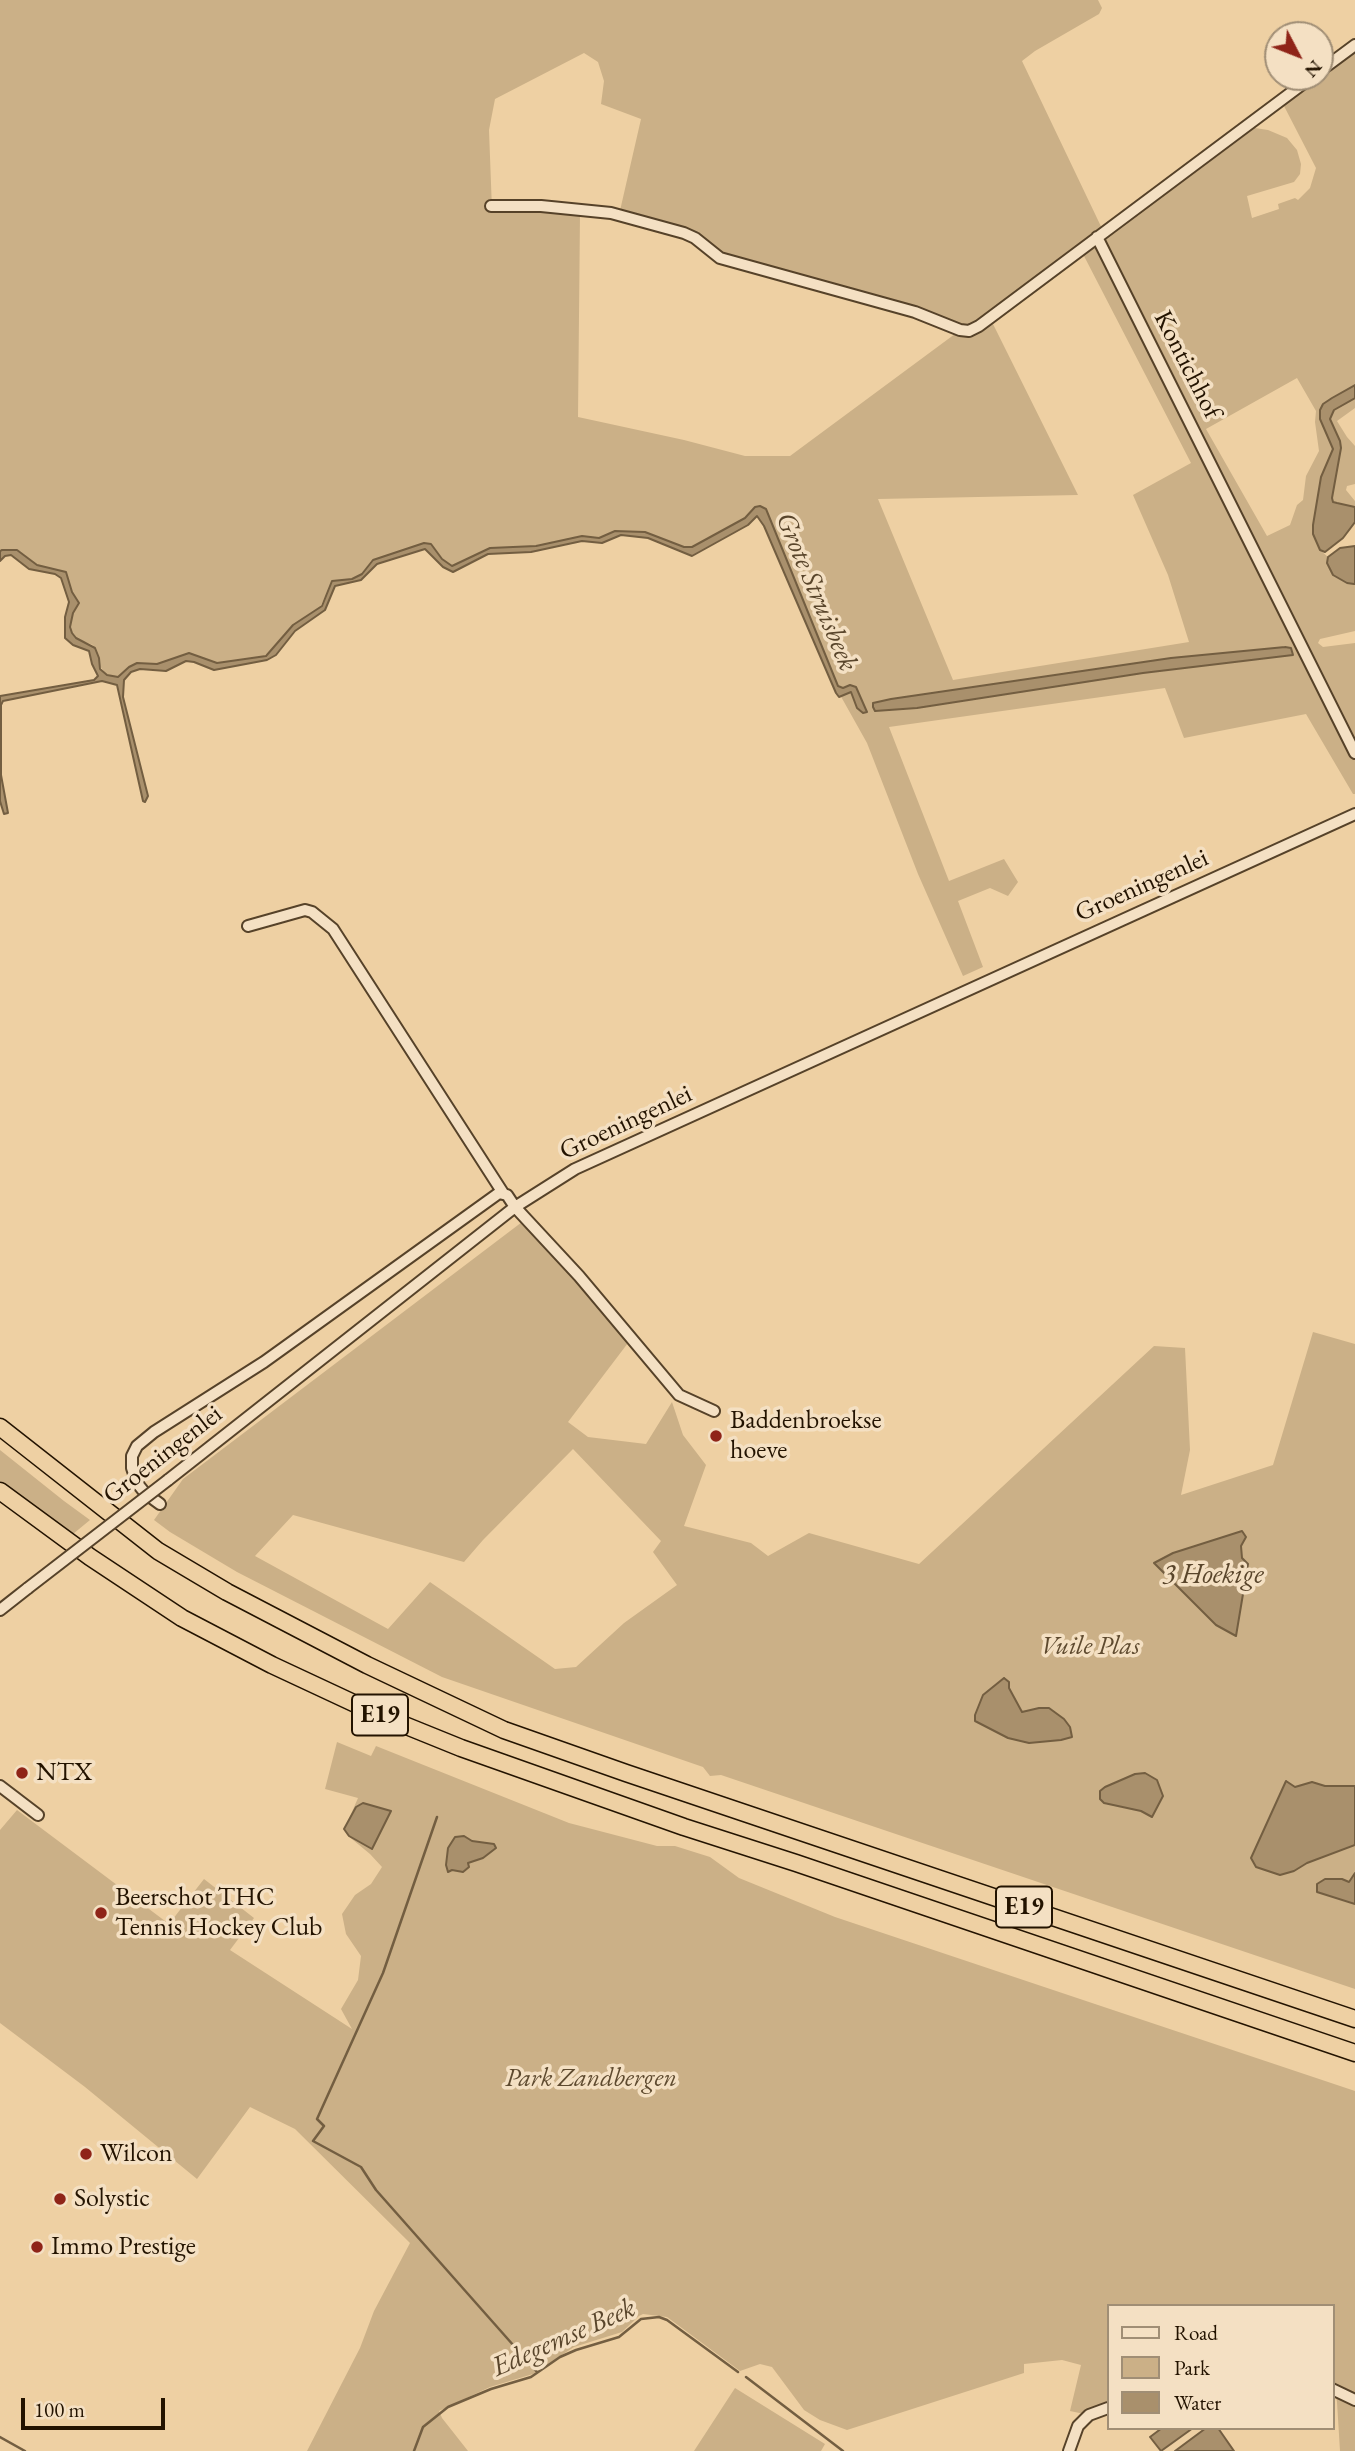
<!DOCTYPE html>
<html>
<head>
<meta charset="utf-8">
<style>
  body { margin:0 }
  #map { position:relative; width:1355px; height:2451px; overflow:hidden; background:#eed0a3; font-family:"EB Garamond",serif }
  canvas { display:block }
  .legend { position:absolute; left:1107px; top:2304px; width:228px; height:126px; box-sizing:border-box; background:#f4e0c3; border:2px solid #a08e75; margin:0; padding:9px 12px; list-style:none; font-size:21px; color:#231300 }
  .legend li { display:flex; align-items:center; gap:14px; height:35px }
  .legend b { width:35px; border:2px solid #a08e75 }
  .north { position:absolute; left:1264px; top:21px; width:70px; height:70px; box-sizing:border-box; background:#f4e0c3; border:2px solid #a08e75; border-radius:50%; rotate:132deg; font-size:19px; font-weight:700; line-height:28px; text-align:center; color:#231300 }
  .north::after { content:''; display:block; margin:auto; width:24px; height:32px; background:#8f2418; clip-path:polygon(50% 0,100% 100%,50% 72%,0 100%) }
  .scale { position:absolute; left:21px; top:2398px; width:144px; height:32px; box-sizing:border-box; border:4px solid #231300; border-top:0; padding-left:9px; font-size:21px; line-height:24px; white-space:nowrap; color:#231300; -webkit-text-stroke:5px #f4e0c3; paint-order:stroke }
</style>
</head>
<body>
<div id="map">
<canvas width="1355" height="2451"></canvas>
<ul class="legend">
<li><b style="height:9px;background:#f4e0c3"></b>Road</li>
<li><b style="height:19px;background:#cbb087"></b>Park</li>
<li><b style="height:19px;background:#a9906c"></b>Water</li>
</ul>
<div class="north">N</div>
<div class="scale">100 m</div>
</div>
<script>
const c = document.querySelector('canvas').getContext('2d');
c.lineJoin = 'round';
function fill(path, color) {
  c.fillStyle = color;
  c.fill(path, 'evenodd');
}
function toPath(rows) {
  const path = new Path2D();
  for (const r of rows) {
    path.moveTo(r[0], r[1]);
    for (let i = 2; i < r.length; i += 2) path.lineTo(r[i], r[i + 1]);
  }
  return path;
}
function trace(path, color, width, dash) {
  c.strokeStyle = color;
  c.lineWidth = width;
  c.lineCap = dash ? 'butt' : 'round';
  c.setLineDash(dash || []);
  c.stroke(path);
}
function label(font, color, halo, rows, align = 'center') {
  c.font = font + ' "EB Garamond",serif';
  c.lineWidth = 7;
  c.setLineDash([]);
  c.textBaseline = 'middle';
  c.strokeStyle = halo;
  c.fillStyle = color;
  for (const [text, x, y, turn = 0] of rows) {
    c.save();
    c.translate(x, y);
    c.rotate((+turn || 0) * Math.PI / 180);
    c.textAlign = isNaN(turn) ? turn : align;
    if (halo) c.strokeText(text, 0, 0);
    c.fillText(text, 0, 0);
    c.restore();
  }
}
const green = toPath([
  [0,0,1098,0,1102,8,1099,14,1035,51,1022,61,1107,239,1255,128,1268,130,1287,138,1297,150,1301,164,1300,174,1294,182,1247,196,1252,218,1279,209,1278,204,1295,198,1298,200,1310,188,1316,168,1284,106,1355,52,1355,385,1323,404,1333,449,1321,477,1313,525,1313,534,1320,550,1328,557,1327,563,1333,575,1347,583,1355,584,1355,631,1320,639,1318,643,1323,647,1355,643,1355,794,1353,794,1306,714,1184,738,1165,688,889,727,949,881,1004,859,1018,882,1008,896,990,888,958,901,983,967,963,976,918,874,867,743,839,693,763,512,692,551,647,536,623,533,601,541,582,538,547,547,487,552,449,569,428,546,374,563,371,561,362,574,352,579,333,581,319,609,293,625,270,652,260,658,217,663,188,654,157,664,137,663,129,667,118,677,106,674,99,665,99,658,93,645,70,636,69,628,73,611,65,576,42,570,15,553,0,556],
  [584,53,598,62,604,81,601,104,641,119,619,215,695,238,720,258,959,331,790,456,745,456,684,440,578,417,580,214,541,210,492,210,489,130,495,99],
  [1084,256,1191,463,1133,495,1168,575,1189,642,953,680,878,499,1078,495,993,324],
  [1297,378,1316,411,1315,422,1319,451,1306,476,1303,500,1297,505,1290,525,1267,536,1206,429],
  [1355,398,1355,408,1337,421,1347,437,1355,446,1355,484,1347,486,1346,490,1355,501,1355,507,1333,502,1332,489,1341,448,1330,421,1332,411],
  [526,1219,631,1339,568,1422,588,1437,646,1444,672,1402,683,1435,706,1465,684,1526,751,1543,768,1556,809,1533,919,1564,1154,1346,1185,1348,1190,1450,1181,1495,1273,1465,1313,1332,1355,1344,1355,1989,721,1775,710,1776,703,1767,442,1677,237,1572,170,1532,154,1520,183,1479],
  [573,1449,661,1541,653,1552,677,1585,624,1623,576,1667,555,1669,430,1582,388,1629,255,1556,293,1515,464,1562,483,1540],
  [0,1450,64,1501,90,1520,73,1534,0,1481],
  [337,1742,371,1756,376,1746,569,1823,657,1846,675,1846,710,1857,739,1878,835,1917,1355,2091,1355,2451,1340,2451,1337,2402,1335,2391,1332,2389,1332,2306,1108,2306,1108,2408,1089,2415,1070,2411,1081,2365,1062,2360,1024,2364,1024,2373,847,2430,820,2420,804,2410,772,2367,760,2364,740,2371,667,2317,643,2314,639,2316,622,2332,574,2347,533,2374,490,2387,439,2411,442,2418,468,2451,307,2451,360,2348,374,2311,410,2243,295,2129,250,2107,197,2179,85,2087,0,2023,0,1830,17,1810,169,1924,204,1879,254,1918,230,1950,352,2029,341,2009,358,1980,361,1956,346,1934,342,1914,355,1895,371,1884,382,1867,370,1854,347,1835,345,1828,358,1798,325,1789],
  [735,2388,825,2444,821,2451,694,2451]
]);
const water = toPath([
  [1355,385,1355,398,1334,410,1330,419,1340,441,1341,448,1332,498,1333,502,1337,503,1355,507,1355,522,1343,538,1325,552,1320,550,1313,534,1313,525,1321,477,1333,449,1320,419,1320,410,1323,404,1332,398,1355,385],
  [760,506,766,509,838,686,843,688,850,685,856,687,867,712,863,713,857,708,851,692,839,697,836,693,764,526,757,516,748,525,692,556,648,538,621,535,602,543,582,541,531,552,488,554,453,572,443,567,425,549,377,564,361,580,335,586,325,610,295,631,276,655,267,660,214,670,194,662,186,661,166,671,140,669,131,672,124,680,123,697,148,796,145,802,143,801,117,685,102,681,3,701,1,705,1,775,8,813,4,814,0,801,0,696,94,680,98,676,92,664,89,651,73,645,65,638,65,617,69,602,61,578,55,574,29,569,11,555,5,556,0,561,0,551,2,550,17,550,37,565,66,572,72,592,79,603,73,613,70,627,72,633,76,638,95,648,99,658,100,669,107,675,118,677,129,667,137,663,157,664,189,653,217,663,266,656,293,625,322,606,332,581,352,579,362,574,373,560,424,543,431,544,442,559,452,566,490,548,536,546,582,536,599,538,615,531,645,532,684,547,692,547,745,518,755,507,760,506],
  [1355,546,1355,584,1354,584,1347,583,1333,575,1327,563,1328,557,1340,548,1355,546],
  [1285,647,1291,648,1293,655,1143,673,917,708,875,711,873,707,873,703,891,699,1171,658,1285,647],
  [1242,1531,1246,1537,1241,1546,1242,1558,1248,1564,1236,1636,1216,1625,1154,1563,1173,1553,1242,1531],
  [1004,1678,1009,1682,1009,1688,1022,1712,1039,1708,1049,1708,1064,1719,1070,1727,1072,1737,1061,1740,1029,1743,1008,1738,975,1721,975,1715,983,1695,1004,1678],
  [1145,1773,1157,1780,1163,1796,1152,1817,1141,1811,1104,1803,1100,1799,1100,1791,1105,1787,1135,1774,1145,1773],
  [1286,1781,1295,1787,1312,1782,1325,1786,1355,1786,1355,1845,1307,1863,1294,1871,1280,1875,1256,1867,1251,1858,1286,1781],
  [363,1803,391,1811,372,1849,349,1836,344,1829,356,1807,363,1803],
  [464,1836,472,1841,494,1844,496,1848,483,1858,468,1863,469,1867,463,1872,452,1870,448,1872,446,1865,448,1848,455,1837,464,1836],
  [1355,1873,1355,1904,1317,1892,1317,1884,1325,1879,1342,1879,1349,1882,1355,1873],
  [1162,2428,1193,2428,1161,2451,1150,2437,1162,2428],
  [1206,2428,1218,2428,1234,2451,1175,2451,1206,2428]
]);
const stream = toPath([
  [437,1817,383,1973,317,2119,324,2126,313,2141,361,2167,376,2190,537,2372],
  [746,2377,843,2451],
  [0,2437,25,2451],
  [414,2451,423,2427,448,2407,491,2389,531,2377,560,2357,576,2350,619,2337,641,2319,659,2317,667,2320,738,2372]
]);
const minor = toPath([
  [1320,71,1355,45],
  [491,206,541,206,611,213,684,233,695,238,720,258,915,312,960,330,969,331,979,326,1312,77],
  [1097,237,1355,753],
  [248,926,305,910,312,912,333,929,503,1193],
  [168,1480,515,1207,575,1169,1355,814],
  [160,1504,145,1493,137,1483,132,1468,132,1456,137,1446,154,1432,264,1362,499,1193,507,1195,515,1207,579,1276,679,1395,714,1411],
  [0,1610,28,1588],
  [0,1786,38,1815],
  [1332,2389,1355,2400],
  [1069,2451,1078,2426,1089,2415,1108,2408]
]);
const highway = toPath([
  [0,1427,158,1551,227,1592,367,1665,504,1730,626,1773,1355,2019],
  [0,1491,90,1557,182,1618,272,1665,377,1714,461,1748,684,1827,796,1863,1355,2053]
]);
const minorBridge = toPath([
  [28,1588,168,1480]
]);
const markers = [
  [716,1436,7,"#8f2418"],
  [22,1773,7,"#8f2418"],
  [101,1913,7,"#8f2418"],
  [86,2154,7,"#8f2418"],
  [60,2199,7,"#8f2418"],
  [37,2247,7,"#8f2418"]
];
const shields = [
  [380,1715,56],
  [1024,1907,56]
];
const shieldNames = [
  ["E19",380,1715],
  ["E19",1024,1907]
];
const streetNames = [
  ["Kontichhof",1187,365,63],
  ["Groeningenlei",1142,886,-24],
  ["Groeningenlei",626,1123,-25],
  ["Groeningenlei",163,1455,-38]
];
const poiNames = [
  ["Baddenbroekse",730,1421],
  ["hoeve",730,1451],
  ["NTX",36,1773],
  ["Beerschot THC",115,1898],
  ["Tennis Hockey Club",115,1928],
  ["Wilcon",100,2154],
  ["Solystic",74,2199],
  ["Immo Prestige",51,2247]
];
const parkNames = [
  ["Vuile Plas",1090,1647],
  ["Park Zandbergen",591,2079]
];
const waterNames = [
  ["Grote Struisbeek",816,592,67],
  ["3 Hoekige",1213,1575],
  ["Edegemse Beek",564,2338,-24]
];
fill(green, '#cbb087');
fill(water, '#a9906c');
trace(water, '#735e41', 2);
trace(stream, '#735e41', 2.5);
trace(minor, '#564229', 14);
trace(highway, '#231300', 19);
trace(minor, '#f4e0c3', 10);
trace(highway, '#eed0a3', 16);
trace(minorBridge, '#564229', 14, []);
trace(minorBridge, '#f4e0c3', 10);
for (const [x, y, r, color] of markers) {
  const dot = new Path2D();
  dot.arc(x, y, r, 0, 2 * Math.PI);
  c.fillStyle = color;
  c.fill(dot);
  trace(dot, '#f4e0c3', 2.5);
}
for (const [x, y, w] of shields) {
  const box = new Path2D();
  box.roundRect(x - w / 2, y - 20.5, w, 41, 5);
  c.fillStyle = '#f4e0c3';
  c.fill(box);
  trace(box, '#231300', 2);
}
label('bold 24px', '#231300', null, shieldNames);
label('26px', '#231300', '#f4e0c3', streetNames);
label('26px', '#231300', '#f4e0c3', poiNames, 'left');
label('italic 26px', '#5e4a2f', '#f4e0c3', parkNames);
label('italic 28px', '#59452b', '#f4e0c3', waterNames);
</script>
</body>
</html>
